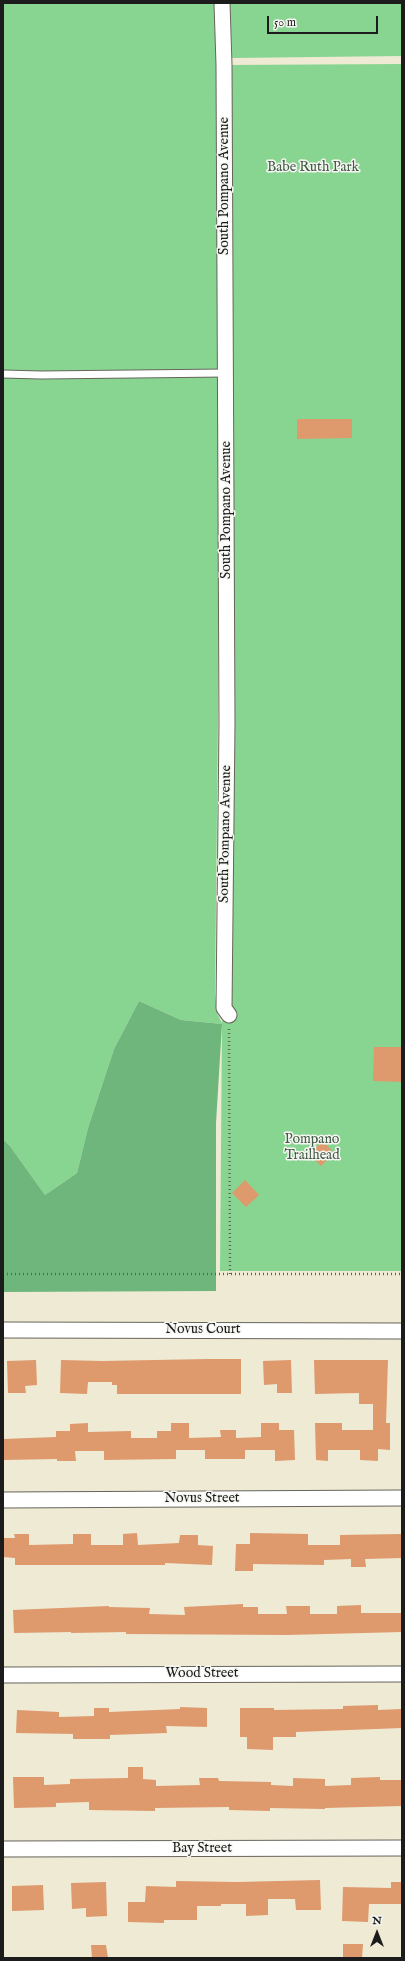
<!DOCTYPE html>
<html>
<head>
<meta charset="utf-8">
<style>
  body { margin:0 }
  #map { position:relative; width:405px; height:1961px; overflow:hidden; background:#efead4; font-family:"IM FELL English",serif }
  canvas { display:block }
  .frame { position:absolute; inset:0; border:4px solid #1c1c1c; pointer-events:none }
  .north { position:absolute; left:357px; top:1913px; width:40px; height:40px; -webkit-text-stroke:3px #f6f6f2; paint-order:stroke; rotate:0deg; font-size:11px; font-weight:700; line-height:16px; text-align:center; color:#1c1c1c }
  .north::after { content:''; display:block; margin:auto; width:14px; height:18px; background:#1c1c1c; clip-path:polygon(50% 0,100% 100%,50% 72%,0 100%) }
  .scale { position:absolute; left:267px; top:16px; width:111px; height:18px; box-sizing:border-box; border:2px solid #1c1c1c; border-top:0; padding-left:5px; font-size:12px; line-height:14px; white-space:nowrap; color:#1c1c1c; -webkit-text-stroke:3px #f6f6f2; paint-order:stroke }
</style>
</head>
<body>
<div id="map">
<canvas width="405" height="1961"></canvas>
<div class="frame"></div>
<div class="north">N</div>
<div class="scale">50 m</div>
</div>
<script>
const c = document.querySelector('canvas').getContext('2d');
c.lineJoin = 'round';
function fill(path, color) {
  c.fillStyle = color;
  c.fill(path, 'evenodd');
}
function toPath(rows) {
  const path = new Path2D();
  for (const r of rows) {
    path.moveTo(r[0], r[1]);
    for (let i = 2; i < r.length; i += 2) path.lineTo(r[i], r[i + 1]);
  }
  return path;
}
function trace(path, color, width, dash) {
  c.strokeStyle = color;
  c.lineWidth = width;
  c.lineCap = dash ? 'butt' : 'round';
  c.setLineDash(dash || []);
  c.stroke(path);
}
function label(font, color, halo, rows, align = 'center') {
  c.font = font + ' "IM FELL English",serif';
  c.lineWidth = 3;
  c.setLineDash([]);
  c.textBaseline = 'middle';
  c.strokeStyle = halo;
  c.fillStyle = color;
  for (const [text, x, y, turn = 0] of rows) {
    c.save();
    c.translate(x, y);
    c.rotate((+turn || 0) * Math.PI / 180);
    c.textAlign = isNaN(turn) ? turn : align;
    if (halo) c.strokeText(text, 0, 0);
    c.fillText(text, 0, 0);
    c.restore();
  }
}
const green = toPath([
  [3,3,214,3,216,65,218,371,218,721,215,993,217,1013,222,1023,224,1008,224,65,402,64,402,1271,220,1271,222,1024,181,1020,139,1001,114,1049,88,1128,77,1173,45,1195,10,1146,3,1139],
  [230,3,402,3,402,56,232,58]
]);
const forest = toPath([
  [139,1001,181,1020,222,1024,216,1123,216,1291,3,1292,3,1139,10,1146,45,1195,77,1173,88,1128,114,1049]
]);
const building = toPath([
  [297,419,352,419,352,438,297,439],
  [374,1047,402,1047,402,1082,373,1081],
  [323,1141,334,1153,321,1166,309,1154],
  [245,1180,259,1195,246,1207,232,1193],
  [208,1359,241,1359,241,1394,117,1394,117,1385,112,1385,112,1382,88,1382,87,1394,60,1393,61,1360,102,1361],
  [36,1360,37,1385,25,1386,26,1393,8,1393,7,1361],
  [291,1360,292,1393,277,1393,277,1384,264,1385,263,1361],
  [314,1360,388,1360,386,1423,390,1423,390,1450,378,1449,378,1461,360,1460,360,1450,328,1450,328,1461,316,1460,315,1423,342,1423,342,1430,373,1430,373,1404,359,1404,359,1393,315,1394],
  [88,1423,88,1432,131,1431,131,1438,157,1438,157,1431,171,1431,171,1423,189,1423,189,1438,221,1437,220,1430,236,1430,236,1438,261,1437,261,1423,279,1423,279,1430,294,1430,295,1460,275,1461,275,1450,245,1450,245,1459,205,1459,205,1450,176,1450,176,1459,104,1460,104,1451,75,1451,76,1461,57,1461,57,1459,4,1460,3,1439,56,1437,56,1431,70,1431,70,1424],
  [137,1533,138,1545,179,1543,180,1535,198,1535,198,1545,213,1546,212,1565,165,1563,165,1565,15,1565,15,1558,3,1557,3,1538,15,1538,14,1534,29,1534,29,1545,73,1544,73,1534,91,1534,91,1545,123,1545,123,1534],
  [250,1533,308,1534,308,1545,340,1545,340,1535,402,1534,402,1558,365,1559,366,1567,351,1567,351,1559,324,1560,324,1565,253,1564,253,1571,235,1571,236,1544,250,1544],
  [243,1604,243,1607,258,1607,258,1614,287,1614,286,1606,310,1606,310,1614,337,1614,337,1606,361,1605,361,1613,402,1613,402,1632,287,1635,126,1634,126,1632,71,1633,71,1632,14,1633,13,1610,109,1606,109,1607,150,1608,149,1614,185,1615,184,1607],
  [378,1705,378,1710,402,1709,402,1728,296,1732,296,1737,273,1737,273,1750,247,1749,247,1737,240,1737,240,1708,274,1708,274,1710,343,1709,343,1706],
  [180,1707,207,1708,207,1727,166,1726,167,1733,110,1735,110,1739,73,1739,73,1734,16,1733,17,1710,59,1712,59,1717,94,1716,94,1708,109,1708,109,1712,180,1709],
  [128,1767,143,1767,143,1779,156,1780,156,1786,200,1785,199,1778,218,1778,219,1781,271,1782,271,1785,293,1786,293,1778,325,1779,325,1786,351,1785,351,1778,380,1777,380,1780,402,1780,402,1806,325,1808,325,1809,270,1808,270,1811,229,1810,229,1807,155,1808,155,1811,89,1810,89,1802,56,1803,56,1807,14,1808,13,1777,44,1777,44,1785,70,1784,70,1779,128,1778],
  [320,1880,321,1910,296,1910,295,1899,268,1899,268,1915,246,1916,246,1904,221,1904,221,1906,197,1906,197,1920,164,1920,164,1923,128,1922,128,1902,145,1902,146,1886,176,1887,176,1881,237,1882],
  [106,1882,107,1916,86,1917,86,1908,72,1909,71,1883],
  [391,1882,402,1882,402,1904,369,1904,368,1922,342,1921,343,1887,391,1888],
  [43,1885,44,1910,12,1911,12,1886],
  [343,1944,363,1944,362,1958,343,1958],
  [91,1945,106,1945,108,1958,92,1958]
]);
const path = toPath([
  [229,1029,230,1274],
  [3,1274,402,1274]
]);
const service = toPath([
  [3,374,41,375,226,373]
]);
const minor = toPath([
  [222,3,224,65,227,723,224,1008,229,1015],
  [3,1330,402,1331],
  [3,1500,402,1498],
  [3,1675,402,1674],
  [3,1849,402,1848]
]);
const parkNames = [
  ["Babe Ruth Park",313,168],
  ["Pompano",312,1140],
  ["Trailhead",312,1156]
];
const streetNames = [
  ["South Pompano Avenue",225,186,-90],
  ["South Pompano Avenue",227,510,-90],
  ["South Pompano Avenue",226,834,-89],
  ["Novus Court",203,1330],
  ["Novus Street",202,1499],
  ["Wood Street",202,1674],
  ["Bay Street",202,1849]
];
fill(green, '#88d592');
fill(forest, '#6eb67c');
fill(building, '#de996d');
trace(service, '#66645c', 9);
trace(minor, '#66645c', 17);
trace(path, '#66645c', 2.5, [1, 3]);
trace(service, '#fff', 7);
trace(minor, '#fff', 15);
label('14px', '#425d45', '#f6f6f2', parkNames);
label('14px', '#1c1c1c', '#f6f6f2', streetNames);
</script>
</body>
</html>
